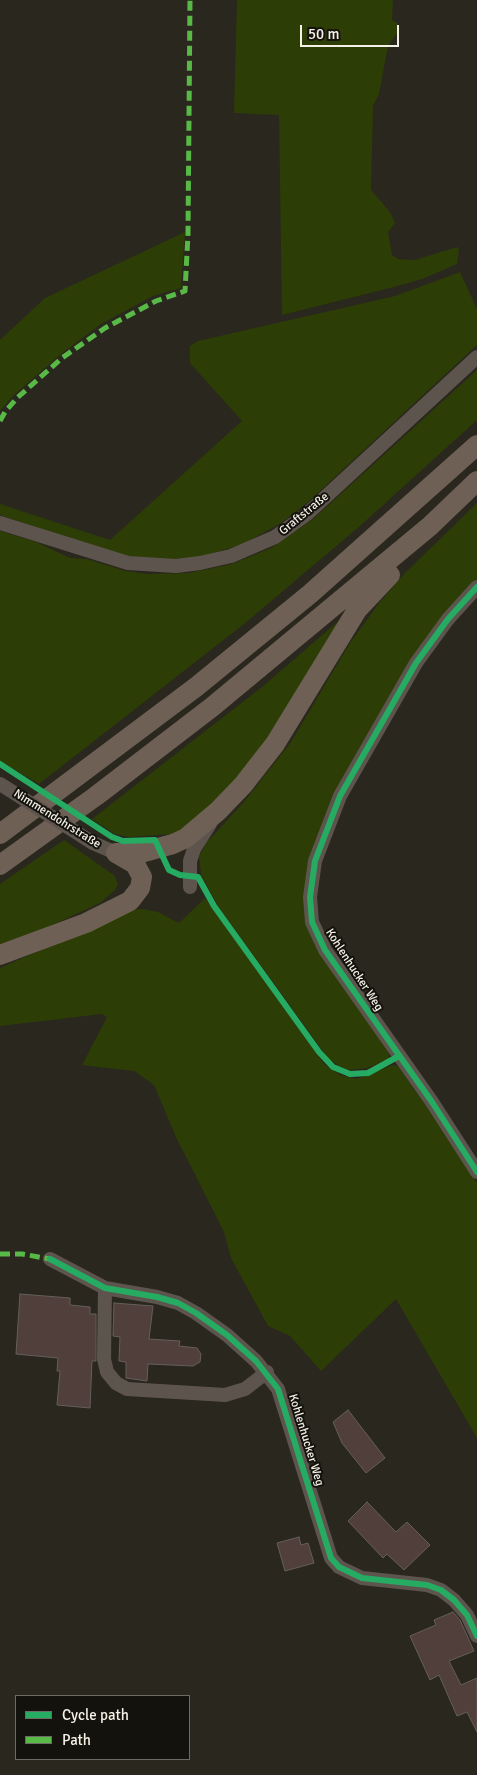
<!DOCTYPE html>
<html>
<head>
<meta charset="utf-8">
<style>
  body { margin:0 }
  #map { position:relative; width:477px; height:1775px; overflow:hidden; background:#2a271e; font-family:Signika,sans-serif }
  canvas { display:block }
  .legend { position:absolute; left:15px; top:1695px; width:175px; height:65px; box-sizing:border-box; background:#14120c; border:1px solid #6e6b64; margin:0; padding:6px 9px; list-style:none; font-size:15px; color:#f4f1e7 }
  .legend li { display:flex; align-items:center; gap:10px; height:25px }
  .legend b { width:25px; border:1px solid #6e6b64 }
  .scale { position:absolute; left:300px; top:25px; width:99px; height:22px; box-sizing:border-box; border:2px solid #f4f1e7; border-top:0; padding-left:6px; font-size:15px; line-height:18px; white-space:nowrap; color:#f4f1e7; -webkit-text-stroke:4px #14120c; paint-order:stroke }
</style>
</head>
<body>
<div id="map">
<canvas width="477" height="1775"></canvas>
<ul class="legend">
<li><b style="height:6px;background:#26ab63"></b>Cycle path</li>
<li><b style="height:6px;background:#58b947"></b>Path</li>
</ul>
<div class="scale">50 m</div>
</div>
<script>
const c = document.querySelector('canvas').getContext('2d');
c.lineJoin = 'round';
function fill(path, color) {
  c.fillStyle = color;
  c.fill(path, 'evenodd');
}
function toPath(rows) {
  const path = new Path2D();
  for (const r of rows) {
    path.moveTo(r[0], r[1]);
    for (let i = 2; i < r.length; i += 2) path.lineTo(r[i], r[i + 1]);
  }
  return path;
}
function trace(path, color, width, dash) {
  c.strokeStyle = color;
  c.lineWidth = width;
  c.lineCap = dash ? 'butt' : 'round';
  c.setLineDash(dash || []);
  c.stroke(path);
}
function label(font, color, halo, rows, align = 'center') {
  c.font = font + ' Signika,sans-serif';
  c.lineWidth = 4;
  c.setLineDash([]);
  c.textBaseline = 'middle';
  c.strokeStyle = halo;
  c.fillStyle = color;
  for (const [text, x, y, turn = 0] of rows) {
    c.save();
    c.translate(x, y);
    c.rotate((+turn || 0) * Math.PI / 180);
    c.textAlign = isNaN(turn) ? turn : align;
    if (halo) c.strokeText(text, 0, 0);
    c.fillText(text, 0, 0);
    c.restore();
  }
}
const green = toPath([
  [237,0,393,0,392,20,397,23,398,32,388,46,379,94,373,106,371,190,390,212,395,223,388,232,392,255,398,259,415,260,457,247,459,249,457,264,422,279,394,287,282,315,279,115,234,113],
  [185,232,181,288,153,296,101,324,60,355,14,395,0,411,0,340,45,298],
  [460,272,477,309,477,345,307,503,281,523,261,534,243,544,201,557,173,559,134,557,112,553,0,515,0,504,110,540,242,421,190,363,190,346,198,341,395,296],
  [477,370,477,420,360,526,244,624,39,784,0,761,0,531,36,542,70,558,86,559,126,571,147,574,189,573,232,564,271,548,312,520],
  [477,503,477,579,450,609,335,792,311,857,304,906,390,1054,388,1059,367,1068,349,1070,339,1066,328,1058,218,906,201,874,199,856,207,842,243,803,291,742,350,643,379,603,405,573],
  [349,612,285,717,227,792,181,830,171,834,129,837,115,834,92,819,262,687],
  [64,840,115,876,118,885,115,890,100,903,0,949,0,884],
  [205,898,324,1064,340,1075,357,1079,393,1065,398,1066,454,1145,477,1183,477,1438,396,1299,321,1371,290,1336,268,1326,231,1258,224,1232,176,1137,154,1085,134,1071,82,1065,107,1017,102,1014,0,1026,0,968,132,910,143,909,158,912,179,923]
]);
const building = toPath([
  [20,1294,70,1298,70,1305,90,1307,90,1314,96,1314,96,1361,92,1361,90,1408,57,1405,60,1371,57,1371,58,1358,16,1354,20,1294],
  [114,1303,153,1306,149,1339,180,1341,179,1346,197,1348,201,1354,200,1362,193,1366,148,1364,147,1381,126,1378,126,1362,119,1361,120,1337,113,1336,114,1303],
  [348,1410,385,1458,366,1473,342,1443,333,1422,348,1410],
  [367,1502,396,1532,407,1522,430,1545,404,1570,387,1554,383,1558,348,1521,367,1502],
  [299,1537,301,1545,308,1543,314,1563,285,1571,277,1543,299,1537],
  [453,1612,460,1620,474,1651,449,1661,461,1685,477,1678,477,1732,467,1712,457,1716,439,1675,430,1680,410,1636,436,1625,434,1620,453,1612]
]);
const minor = toPath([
  [0,523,128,563,176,566,200,563,231,556,275,537,307,514,477,357],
  [477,587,448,619,416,663,340,796,315,861,310,897,312,922,325,950,432,1102,477,1172],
  [93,843,116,853],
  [190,887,190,861,194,849,210,824],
  [50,1259,105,1288,157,1297,178,1303,196,1313,227,1335,256,1361,278,1389,331,1558,339,1567,362,1578,427,1585,441,1590,454,1600,467,1615,477,1636],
  [105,1288,104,1359,107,1372,116,1383,127,1389,225,1395,245,1389,267,1372]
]);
const highway = toPath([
  [0,834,196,687,310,594,477,445],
  [116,853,144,852,173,844,186,838,218,811,243,785,275,744,357,610,390,575],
  [0,865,96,796,212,707,430,526,477,481],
  [0,955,86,923,130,901,140,888,142,877,135,864,116,853]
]);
const minorBridge = toPath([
  [0,784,93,843]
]);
const quiet = toPath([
  [0,421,5,412,17,398,62,358,105,328,156,301,185,291,188,234,190,0],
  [0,1254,22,1254,50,1259]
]);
const cycleway = toPath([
  [477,587,448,619,416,663,340,796,315,861,310,897,312,922,325,950,432,1102,477,1172],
  [0,764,112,837,123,841,155,840,169,870,180,875,198,877,214,906,319,1052,333,1067,350,1074,368,1073,399,1056],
  [50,1259,105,1288,157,1297,178,1303,196,1313,227,1335,256,1361,278,1389,331,1558,339,1567,362,1578,427,1585,441,1590,454,1600,467,1615,477,1636]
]);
const streetNames = [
  ["Graftstraße",304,514,-39],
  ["Nimmendohrstraße",57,819,32],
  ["Kohlenhucker Weg",354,970,57],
  ["Kohlenhucker Weg",306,1440,73]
];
fill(green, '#2d3d06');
fill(building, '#513f3b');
trace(building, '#655f5b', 1);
trace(minor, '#5e544e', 14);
trace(highway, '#6f6056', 20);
trace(minorBridge, '#5e544e', 14);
trace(quiet, '#58b947', 5, [10, 5]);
trace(cycleway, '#26ab63', 6);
label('12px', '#f4f1e7', '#14120c', streetNames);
</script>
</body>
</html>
